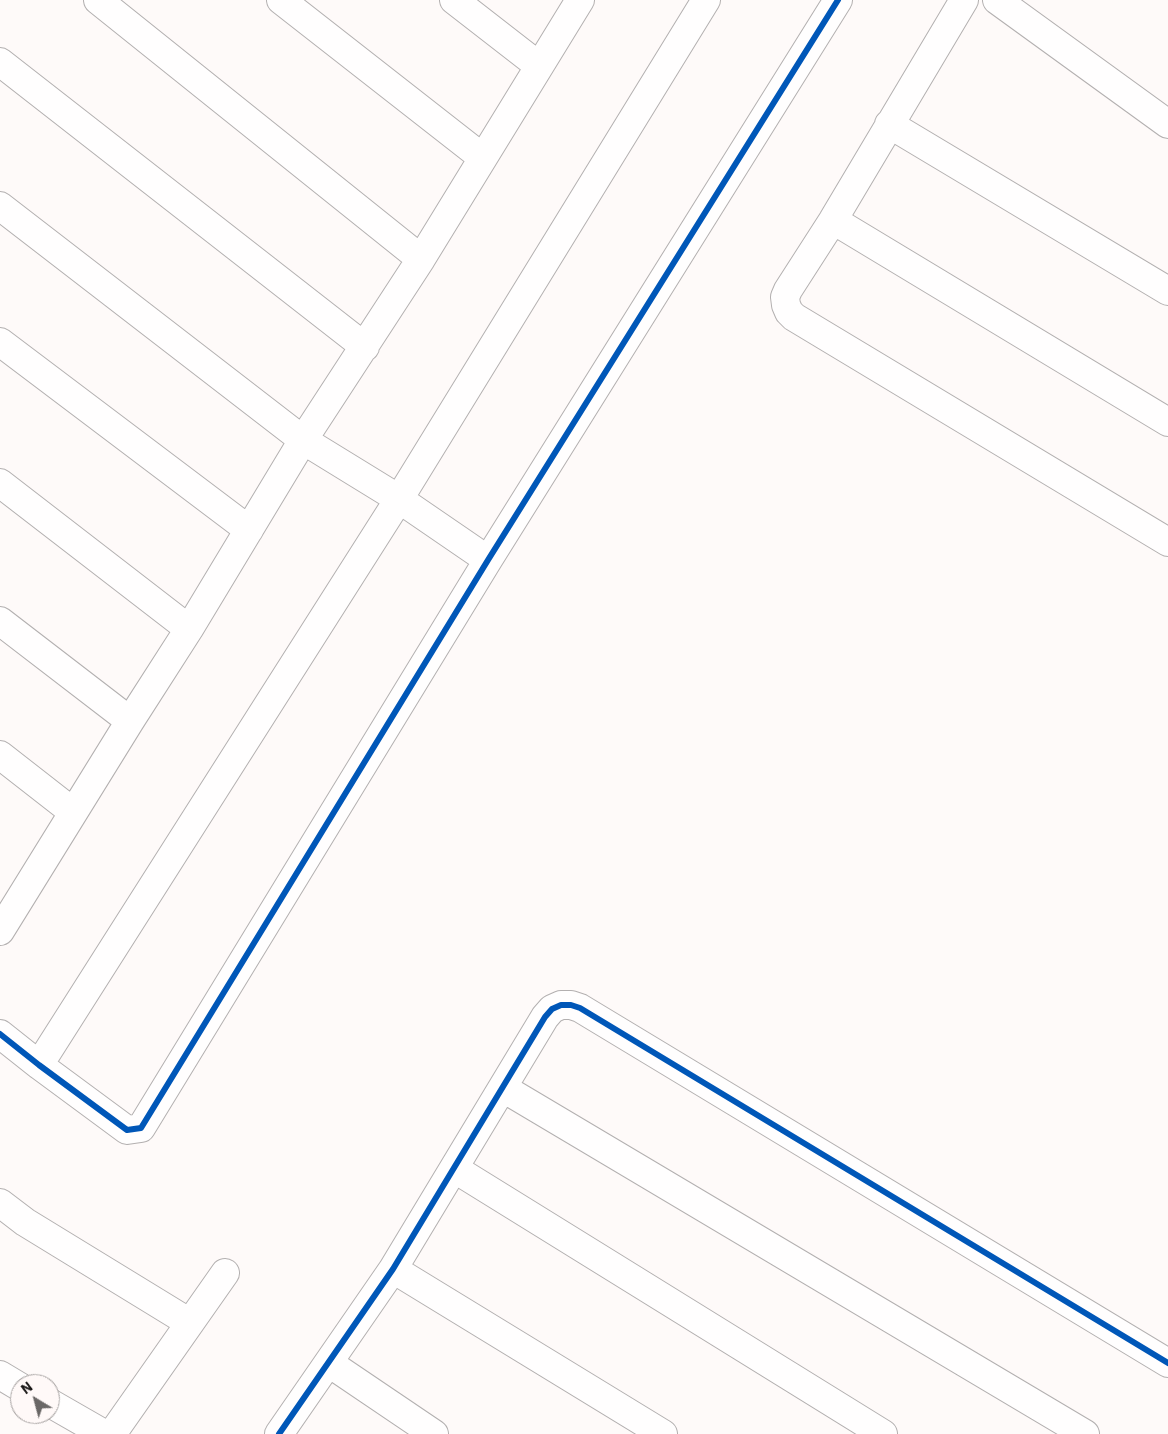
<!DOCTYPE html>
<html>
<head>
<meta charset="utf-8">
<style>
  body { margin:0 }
  #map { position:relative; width:1168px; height:1434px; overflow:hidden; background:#fefaf9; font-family:"IBM Plex Sans",sans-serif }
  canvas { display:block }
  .north { position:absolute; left:10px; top:1374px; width:50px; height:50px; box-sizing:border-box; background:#fff9f8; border:1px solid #a39f9e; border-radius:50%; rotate:323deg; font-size:14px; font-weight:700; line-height:20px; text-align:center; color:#1a1817 }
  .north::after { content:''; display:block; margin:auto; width:18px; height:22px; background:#6a6766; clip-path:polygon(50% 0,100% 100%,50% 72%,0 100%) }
</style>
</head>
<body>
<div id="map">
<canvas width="1168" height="1434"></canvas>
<div class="north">N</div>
</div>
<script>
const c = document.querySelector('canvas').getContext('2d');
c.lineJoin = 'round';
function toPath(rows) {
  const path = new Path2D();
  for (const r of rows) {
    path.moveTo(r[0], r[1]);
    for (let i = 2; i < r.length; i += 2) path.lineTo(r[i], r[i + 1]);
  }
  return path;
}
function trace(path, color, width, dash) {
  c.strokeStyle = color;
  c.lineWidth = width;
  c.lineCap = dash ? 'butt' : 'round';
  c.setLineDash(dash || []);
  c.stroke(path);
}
const minor = toPath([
  [98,0,421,259],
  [281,0,483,158],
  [454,0,539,66],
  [964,0,833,220,788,290,785,297,786,305,789,312,794,317,1168,542],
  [997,0,1168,124],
  [0,62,365,347],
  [889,124,1168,291],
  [0,206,303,440,399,499,488,560],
  [833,220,1168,422],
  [0,342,249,530],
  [0,483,189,629],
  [0,621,130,721],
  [0,755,73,812],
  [0,931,130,721,189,629,303,440,421,259,580,0],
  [0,1034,39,1065,127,1130,141,1128,488,560,838,0],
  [39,1065,399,499,706,0],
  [503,1088,1085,1434],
  [455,1169,883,1434],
  [0,1203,25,1222,190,1323],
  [393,1269,663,1434],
  [329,1363,434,1434],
  [0,1375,20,1387],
  [50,1403,104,1434],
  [112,1434,225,1273],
  [279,1434,393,1269,545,1017,552,1009,561,1005,571,1005,580,1008,1168,1363]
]);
const cycleway = toPath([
  [0,1034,39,1065,127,1130,141,1128,488,560,838,0],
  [279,1434,393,1269,545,1017,552,1009,561,1005,571,1005,580,1008,1168,1363]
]);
trace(minor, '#b3b0b0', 30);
trace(minor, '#fffefe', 28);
trace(cycleway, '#0057b8', 6);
</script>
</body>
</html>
